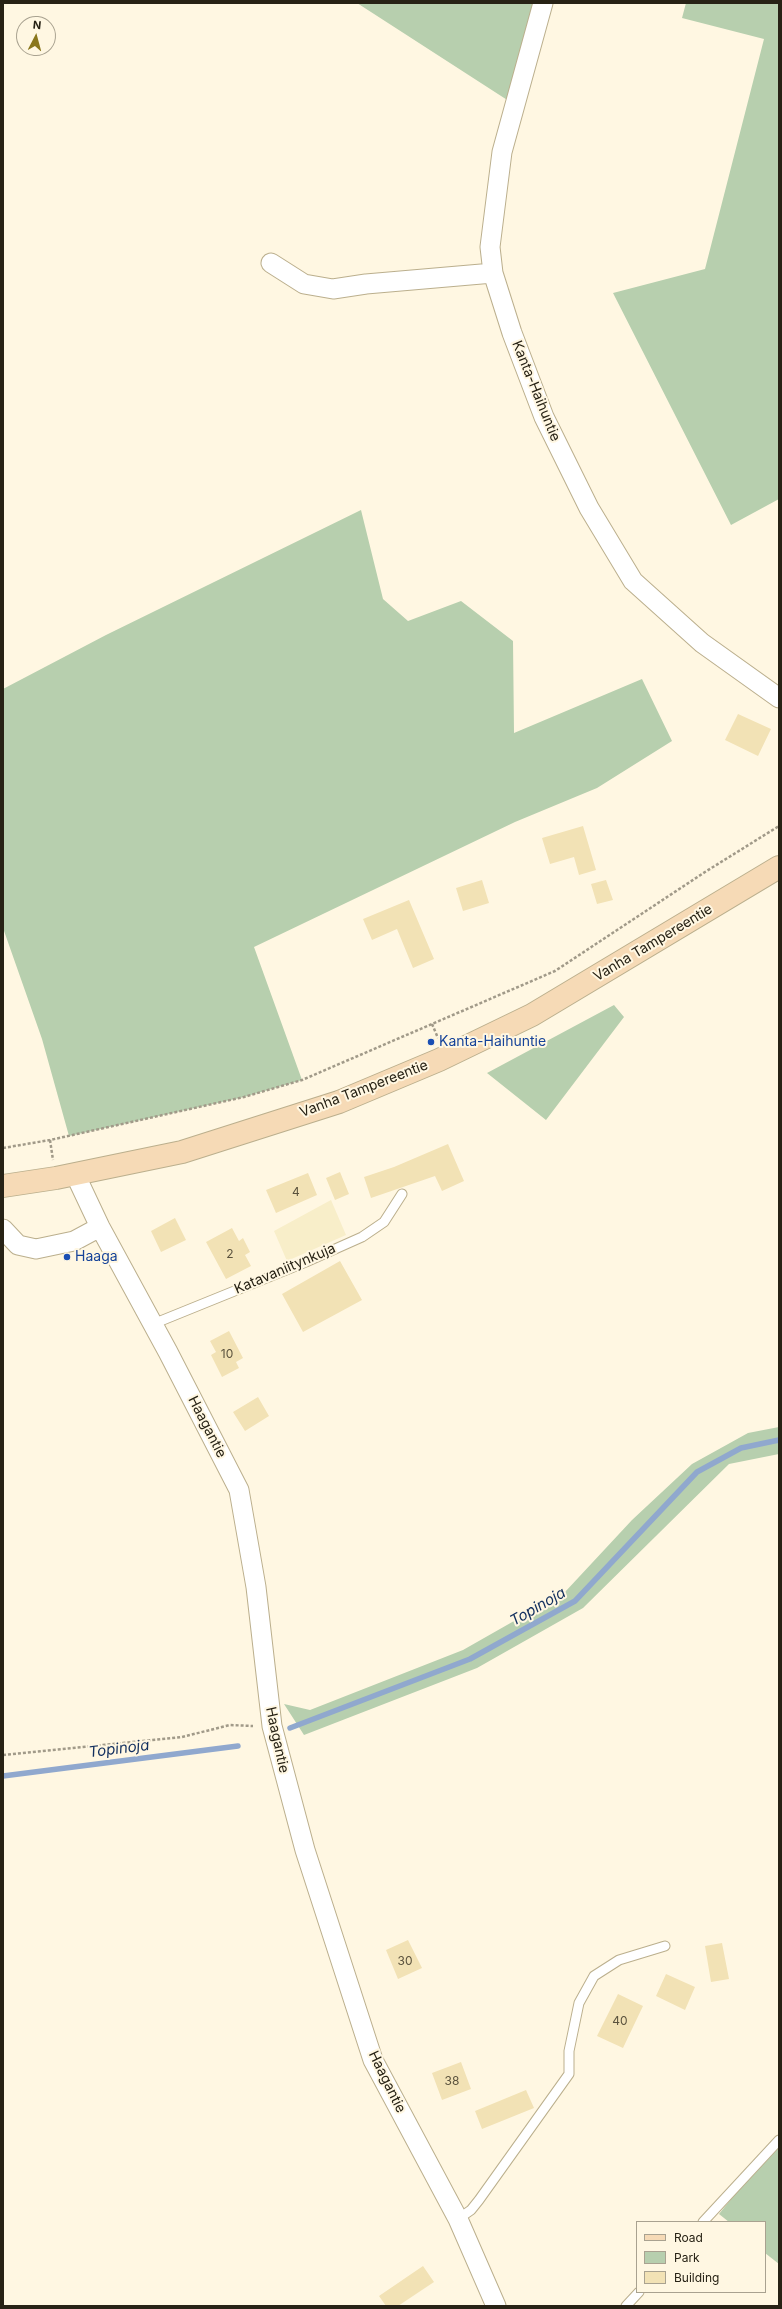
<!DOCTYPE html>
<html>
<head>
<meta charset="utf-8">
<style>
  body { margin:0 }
  #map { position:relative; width:782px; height:2309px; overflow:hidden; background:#fff7e2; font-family:Inter,sans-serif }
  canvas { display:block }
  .frame { position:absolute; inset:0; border:4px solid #272215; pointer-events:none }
  .legend { position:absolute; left:636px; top:2221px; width:130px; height:72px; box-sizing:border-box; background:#fff7e2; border:1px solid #a9a290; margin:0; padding:5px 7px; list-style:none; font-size:12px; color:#272215 }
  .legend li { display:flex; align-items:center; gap:8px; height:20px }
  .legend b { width:20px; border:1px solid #a9a290 }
  .north { position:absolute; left:16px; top:16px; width:40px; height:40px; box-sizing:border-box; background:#fff7e2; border:1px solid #a9a290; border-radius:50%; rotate:6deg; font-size:11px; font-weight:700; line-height:16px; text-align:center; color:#272215 }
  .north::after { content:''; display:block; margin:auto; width:14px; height:18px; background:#8a771c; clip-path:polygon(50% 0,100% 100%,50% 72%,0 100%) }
</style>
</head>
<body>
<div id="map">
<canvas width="782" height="2309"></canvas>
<div class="frame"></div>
<ul class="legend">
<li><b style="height:5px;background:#f6dab6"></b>Road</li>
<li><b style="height:11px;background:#b7cfae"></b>Park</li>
<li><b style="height:11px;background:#f2e2b5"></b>Building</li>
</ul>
<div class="north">N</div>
</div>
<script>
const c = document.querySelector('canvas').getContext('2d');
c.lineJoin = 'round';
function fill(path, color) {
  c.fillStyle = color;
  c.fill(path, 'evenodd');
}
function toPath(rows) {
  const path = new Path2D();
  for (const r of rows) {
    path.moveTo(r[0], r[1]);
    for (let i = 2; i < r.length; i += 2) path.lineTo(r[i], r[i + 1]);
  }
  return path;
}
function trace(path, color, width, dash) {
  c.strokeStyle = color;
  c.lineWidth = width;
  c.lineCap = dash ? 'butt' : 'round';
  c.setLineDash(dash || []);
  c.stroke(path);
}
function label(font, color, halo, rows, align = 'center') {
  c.font = font + ' Inter,sans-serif';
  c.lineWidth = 4;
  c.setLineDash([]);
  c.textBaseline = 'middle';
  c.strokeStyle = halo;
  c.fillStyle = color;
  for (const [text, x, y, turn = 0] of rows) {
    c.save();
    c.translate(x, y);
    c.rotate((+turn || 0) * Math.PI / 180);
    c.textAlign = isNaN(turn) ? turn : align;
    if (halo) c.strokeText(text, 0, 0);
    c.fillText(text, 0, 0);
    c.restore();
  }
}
const green = toPath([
  [357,3,537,3,515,105],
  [686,3,779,3,779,499,731,525,613,293,705,269,764,39,682,18],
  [361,510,383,599,408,621,461,601,513,641,514,733,642,679,672,741,597,788,515,822,254,947,302,1080,244,1097,69,1136,42,1039,3,928,3,689,106,635],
  [614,1005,624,1017,546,1120,487,1073],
  [779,1427,779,1454,729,1464,583,1608,477,1668,304,1735,284,1704,310,1710,463,1650,565,1592,632,1520,692,1464,748,1433],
  [779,2140,779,2264,765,2253,765,2222,729,2222,719,2214]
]);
const sand = toPath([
  [331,1200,346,1235,287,1261,274,1231]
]);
const stream = toPath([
  [290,1728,470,1659,575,1601,697,1472,741,1448,779,1440],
  [3,1776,238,1746]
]);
const building = toPath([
  [738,714,771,729,758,756,725,740],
  [583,826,596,870,579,875,574,857,550,864,542,838],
  [482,880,489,903,463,911,456,888],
  [606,880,613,900,597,904,591,884],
  [409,900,434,959,413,968,397,929,372,940,363,919],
  [448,1144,464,1181,442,1191,435,1176,371,1198,364,1177,394,1167],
  [340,1172,349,1194,335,1200,326,1178],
  [308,1173,317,1195,276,1213,266,1190],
  [175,1218,186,1240,161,1252,151,1231],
  [232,1228,239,1241,243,1238,250,1252,245,1255,251,1266,226,1279,206,1242],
  [340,1261,362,1300,303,1332,282,1294],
  [229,1331,243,1358,236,1362,239,1368,222,1377,211,1355,216,1352,210,1341],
  [258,1397,269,1416,245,1431,233,1412],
  [408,1940,422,1968,398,1979,386,1950],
  [722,1943,729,1979,711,1982,705,1946],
  [666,1974,695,1987,685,2010,656,1996],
  [618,1994,643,2006,623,2048,597,2036],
  [461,2062,471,2089,442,2100,432,2073],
  [526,2090,534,2108,482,2129,475,2111],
  [423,2266,434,2282,398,2306,386,2306,379,2296]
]);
const path = toPath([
  [432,1024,438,1038],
  [50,1140,53,1160],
  [3,1148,50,1140,244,1097,302,1080,555,971,705,872,779,826],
  [3,1755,182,1737,230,1725,253,1726]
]);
const service = toPath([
  [153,1324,306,1262,362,1237,384,1222,402,1194],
  [458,2219,471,2210,479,2200,569,2074,569,2051,579,2003,594,1976,619,1960,665,1946],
  [703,2222,779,2140],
  [626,2306,639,2292]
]);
const minor = toPath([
  [543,3,502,152,490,247,493,273,512,333,544,417,589,508,633,581,702,643,779,698],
  [271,263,304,284,333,289,366,284,493,273],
  [75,1174,100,1227,168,1352,239,1490,256,1587,272,1726,305,1850,373,2060,458,2219,496,2306],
  [3,1229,18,1245,36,1249,74,1241,100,1227]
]);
const secondary = toPath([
  [3,1186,56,1178,182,1152,339,1102,439,1060,532,1015,779,867]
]);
const markers = [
  [431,1042,4,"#1a4fb4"],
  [67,1257,4,"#1a4fb4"]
];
const numberNames = [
  ["4",296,1192],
  ["2",230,1254],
  ["10",227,1354],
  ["30",405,1961],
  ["40",620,2021],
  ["38",452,2081]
];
const streetNames = [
  ["Kanta-Haihuntie",536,391,68],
  ["Vanha Tampereentie",653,943,-31],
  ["Vanha Tampereentie",364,1089,-21],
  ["Katavaniitynkuja",285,1269,-23],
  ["Haagantie",207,1427,63],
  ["Haagantie",277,1740,78],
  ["Haagantie",387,2082,64]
];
const transitNames = [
  ["Kanta-Haihuntie",439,1042],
  ["Haaga",75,1257]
];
const waterNames = [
  ["Topinoja",538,1607,-30],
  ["Topinoja",119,1749,-7]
];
fill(green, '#b7cfae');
fill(sand, '#f8eec9');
trace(stream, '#90a8ce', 5.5);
fill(building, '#f2e2b5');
trace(service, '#bbaf8d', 11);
trace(minor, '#bbaf8d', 21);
trace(secondary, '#bbaf8d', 24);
trace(path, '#a19a89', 2.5, [3, 2]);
trace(service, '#fff', 9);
trace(minor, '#fff', 19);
trace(secondary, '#f6dab6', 22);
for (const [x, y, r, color] of markers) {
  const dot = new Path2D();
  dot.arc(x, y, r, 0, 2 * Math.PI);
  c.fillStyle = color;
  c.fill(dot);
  trace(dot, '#fff7e2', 1.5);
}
label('12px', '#5a523d', null, numberNames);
label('14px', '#272215', '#fff7e2', streetNames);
label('14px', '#164399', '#fff7e2', transitNames, 'left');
label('italic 15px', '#122f5e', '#fff7e2', waterNames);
</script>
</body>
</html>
